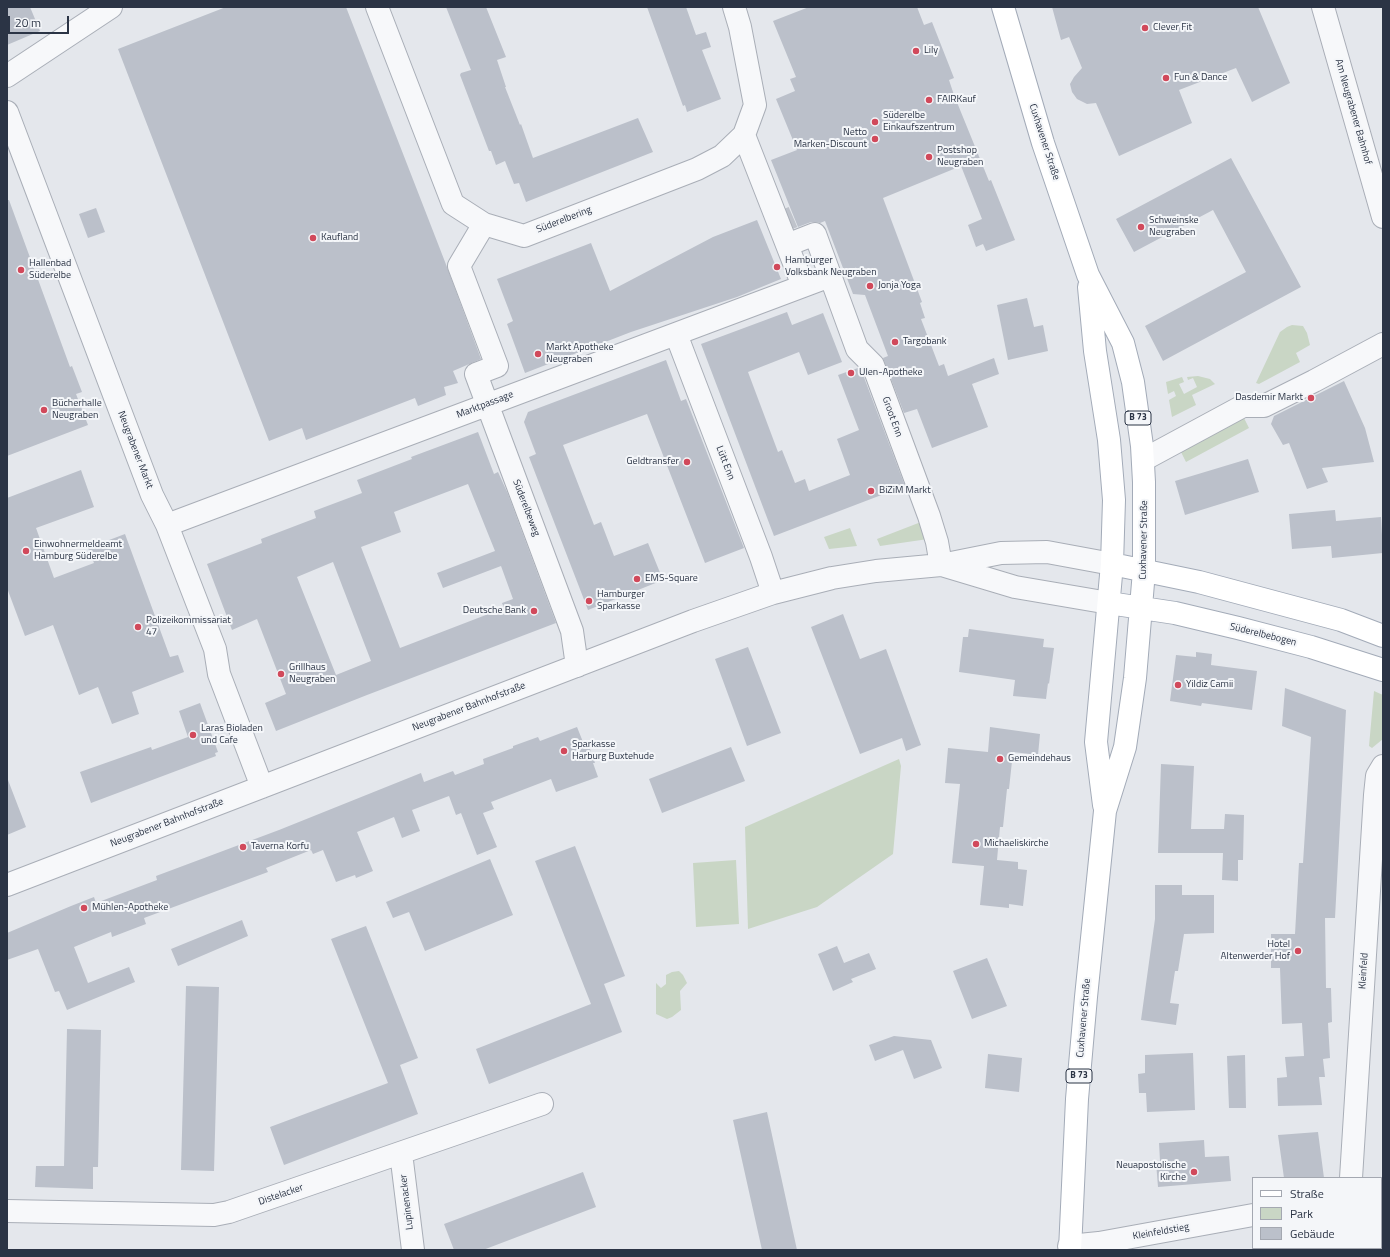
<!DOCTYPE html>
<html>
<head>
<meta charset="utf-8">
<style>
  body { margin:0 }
  #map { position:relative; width:1390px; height:1257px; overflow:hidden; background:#e4e7ec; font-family:"Titillium Web",sans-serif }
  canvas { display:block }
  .frame { position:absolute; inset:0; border:8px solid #2b3445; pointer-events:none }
  .legend { position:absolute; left:1252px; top:1177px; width:130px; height:72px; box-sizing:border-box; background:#f4f6f9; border:1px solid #a4a8b1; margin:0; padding:5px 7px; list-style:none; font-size:12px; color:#2b3445 }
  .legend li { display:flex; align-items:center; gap:8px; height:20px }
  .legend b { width:20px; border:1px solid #a4a8b1 }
  .scale { position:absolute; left:8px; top:16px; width:61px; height:18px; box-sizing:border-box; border:2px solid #2b3445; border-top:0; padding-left:5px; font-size:12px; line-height:14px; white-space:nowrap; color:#2b3445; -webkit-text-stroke:3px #f4f6f9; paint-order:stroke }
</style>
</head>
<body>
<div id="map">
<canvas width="1390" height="1257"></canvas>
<div class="frame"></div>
<ul class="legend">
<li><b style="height:5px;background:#fff"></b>Straße</li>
<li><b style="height:11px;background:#c9d6c5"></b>Park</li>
<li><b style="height:11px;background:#bbc0ca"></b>Gebäude</li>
</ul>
<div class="scale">20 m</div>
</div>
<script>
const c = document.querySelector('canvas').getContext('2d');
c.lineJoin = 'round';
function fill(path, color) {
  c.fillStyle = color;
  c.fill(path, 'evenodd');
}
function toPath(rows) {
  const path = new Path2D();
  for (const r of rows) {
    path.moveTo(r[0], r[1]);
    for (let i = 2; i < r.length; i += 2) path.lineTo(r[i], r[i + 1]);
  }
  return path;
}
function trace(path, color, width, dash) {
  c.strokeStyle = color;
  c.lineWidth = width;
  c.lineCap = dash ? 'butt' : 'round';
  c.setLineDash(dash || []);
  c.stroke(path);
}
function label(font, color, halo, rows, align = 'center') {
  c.font = font + ' "Titillium Web",sans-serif';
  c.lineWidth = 4;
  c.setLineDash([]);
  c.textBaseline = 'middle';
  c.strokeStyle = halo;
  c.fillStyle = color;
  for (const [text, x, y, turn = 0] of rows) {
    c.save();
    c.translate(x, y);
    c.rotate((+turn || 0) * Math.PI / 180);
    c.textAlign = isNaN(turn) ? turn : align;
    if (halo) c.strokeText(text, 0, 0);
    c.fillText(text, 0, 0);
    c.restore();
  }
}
const green = toPath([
  [1292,325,1303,326,1307,333,1310,345,1296,353,1300,362,1259,384,1256,383,1280,332,1287,327],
  [1198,376,1210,379,1215,384,1192,395,1196,405,1172,417,1169,400,1176,396,1174,391,1168,394,1166,382,1182,377,1184,382,1179,384,1184,394,1197,387,1193,378,1188,380,1187,377],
  [1242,414,1249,428,1186,462,1179,448],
  [921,522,928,539,880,546,877,539],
  [850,528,857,546,829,549,824,537],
  [1374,691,1383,695,1383,739,1372,748,1369,746],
  [899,759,901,766,893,854,817,907,748,929,745,827],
  [736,860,739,924,696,927,693,863],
  [679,971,683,975,687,983,680,991,681,1010,672,1017,667,1019,656,1014,656,983,661,988,666,984,666,975,672,972]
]);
const building = toPath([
  [7,7,30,7,40,31,7,45],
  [226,7,346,7,447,267,481,359,453,371,458,383,444,387,446,395,418,406,415,398,306,440,302,428,269,441,118,49],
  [446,7,486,7,506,57,497,60,506,87,505,87,520,125,521,124,533,158,638,118,653,152,526,202,519,183,514,184,505,161,496,165,491,151,489,151,460,75,461,73,471,70],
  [647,7,686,7,696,35,706,32,711,47,702,50,721,99,687,112,685,105,683,106],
  [809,7,917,7,924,25,932,22,954,78,949,80,954,95,989,181,991,180,1015,240,986,251,983,244,976,247,968,225,982,219,961,166,883,198,922,302,920,303,925,318,921,319,939,366,944,364,948,376,994,358,999,374,972,384,988,427,932,448,917,409,904,413,883,358,888,356,865,295,853,294,825,221,820,223,817,222,811,222,798,227,771,160,797,150,776,99,795,91,790,79,796,77,773,21],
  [1052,7,1258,7,1290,83,1252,102,1236,68,1179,90,1192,123,1119,156,1096,103,1087,104,1077,99,1072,92,1070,84,1074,77,1082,68,1069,37,1061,40],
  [1231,158,1301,287,1163,361,1145,326,1246,272,1213,210,1134,252,1116,219],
  [7,200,9,200,70,367,72,366,82,392,76,394,88,425,7,456],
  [96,208,105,232,88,238,79,214],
  [757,220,781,279,737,297,631,332,525,373,507,324,513,321,497,279,591,243,610,291,713,237],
  [1027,298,1034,327,1043,325,1048,351,1008,360,997,305],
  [787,312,792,325,823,313,842,362,808,375,799,352,748,372,778,452,782,450,795,483,805,479,809,491,850,475,837,439,859,430,838,375,858,368,862,372,905,486,774,536,701,344],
  [666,360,681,401,686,399,744,548,705,563,647,414,563,445,594,525,601,522,614,556,648,543,663,580,588,610,529,457,536,454,524,422,528,412],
  [1344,381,1365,428,1374,462,1322,468,1328,482,1307,489,1289,443,1283,445,1271,424,1274,416],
  [478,432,494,474,498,472,508,494,556,623,367,695,276,731,265,703,286,694,257,619,232,630,207,564,262,543,261,539,316,518,314,511,362,493,357,480,412,459,411,457],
  [468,484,495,551,437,573,443,588,501,566,513,599,502,603,504,608,400,648,361,547,401,532,394,512],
  [333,562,371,661,336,675,297,577],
  [1248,459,1259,492,1185,515,1175,481],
  [81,470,94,507,36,528,54,578,94,563,88,548,125,534,170,657,178,655,184,672,132,692,139,714,112,724,98,687,79,695,53,625,25,636,7,588,7,498],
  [1335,510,1336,521,1381,517,1383,553,1332,558,1331,546,1292,549,1289,514],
  [843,614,860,659,886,649,921,745,906,751,902,738,860,754,811,627],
  [969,629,1044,639,1043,647,1054,648,1049,684,1048,683,1046,699,1013,696,1015,680,959,672,963,637,968,637],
  [748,647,781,733,747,746,715,659],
  [1196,652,1212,654,1211,665,1257,671,1252,710,1202,703,1201,706,1170,701,1176,655,1196,657],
  [1285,688,1346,710,1335,918,1325,918,1326,988,1331,988,1332,1022,1328,1023,1330,1058,1323,1059,1325,1077,1319,1077,1322,1105,1278,1106,1277,1078,1287,1077,1285,1057,1304,1056,1302,1023,1282,1024,1280,968,1271,968,1271,934,1295,934,1299,863,1303,863,1311,737,1282,726],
  [200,703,218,752,215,753,216,756,91,803,80,772,151,747,152,750,188,737,179,711],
  [577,727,585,747,589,746,595,763,593,763,598,777,556,792,551,779,491,802,494,809,483,813,497,847,477,855,461,813,456,815,449,796,412,810,420,831,402,838,394,817,357,832,373,871,356,878,355,875,336,882,323,850,313,854,311,850,266,868,268,872,144,918,146,924,112,937,111,932,74,947,88,983,129,967,135,982,67,1010,59,991,55,992,38,949,7,960,7,933,71,906,94,897,96,903,157,880,156,876,279,830,421,773,424,782,453,771,455,775,484,764,483,759,513,748,513,746,538,737,540,741],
  [990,727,1040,734,1038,755,1013,752,1009,789,1007,789,1003,827,1000,827,997,860,1018,862,1018,869,1027,870,1023,906,1009,904,1009,908,980,905,984,866,952,863,960,784,945,783,948,748,988,752],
  [731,747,745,781,662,813,649,779],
  [1161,764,1194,766,1191,829,1224,829,1225,814,1244,815,1243,860,1238,860,1238,881,1222,880,1223,853,1158,853],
  [7,780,8,780,26,827,7,835],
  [575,846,625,976,604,984,622,1032,489,1084,476,1049,591,1004,535,861],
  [490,859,513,915,425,951,409,912,393,918,386,902],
  [1155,885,1182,885,1182,895,1214,895,1214,933,1184,934,1178,971,1175,971,1170,1003,1179,1004,1176,1025,1141,1020,1155,919],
  [242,920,248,936,178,966,171,949],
  [366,926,418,1058,400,1065,418,1114,284,1165,270,1127,388,1083,331,939],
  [837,946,844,963,869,953,876,969,851,979,853,982,833,991,818,954],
  [987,958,1007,1006,972,1019,953,971],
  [186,986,219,987,214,1171,181,1170],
  [67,1029,101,1030,98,1167,93,1167,93,1189,35,1187,36,1166,64,1166],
  [894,1036,931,1040,942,1068,914,1079,903,1050,875,1061,869,1045],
  [1193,1053,1195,1110,1147,1112,1146,1093,1139,1093,1138,1074,1145,1073,1145,1055],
  [988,1054,1022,1058,1019,1092,985,1088],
  [1245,1055,1246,1108,1229,1108,1227,1056],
  [767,1112,797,1250,762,1250,733,1120],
  [1318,1132,1324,1178,1284,1178,1278,1135],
  [1204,1140,1205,1157,1229,1156,1231,1181,1158,1187,1156,1162,1160,1161,1159,1143],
  [583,1172,596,1207,483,1250,454,1250,444,1224]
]);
const minorTunnel = toPath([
  [779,223,793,217]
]);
const minor = toPath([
  [377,7,453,204,484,224,524,236,697,169,722,156,744,135,755,105,740,27,734,7],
  [1323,7,1383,217],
  [7,76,111,7],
  [7,112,152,495,167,525,215,649,219,674,262,787],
  [744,135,787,245,815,234,857,349,873,365,929,516,937,542,941,565],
  [484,224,459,266,497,366,476,374,572,631,577,666],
  [787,245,803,286],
  [676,334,761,557,773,593],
  [1143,460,1243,406,1264,406,1314,381,1383,344],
  [167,525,830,276],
  [945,566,1015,587,1109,603],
  [7,885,693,621,773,593,832,578,876,571,941,565,1001,553,1047,552,1112,564],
  [401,1153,413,1250],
  [1351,1178,1375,795,1377,776,1383,766],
  [7,1211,214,1215,229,1212,542,1104],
  [1069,1246,1099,1243,1253,1215],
  [1380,1248,1381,1250]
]);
const major = toPath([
  [1003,7,1043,143,1088,275,1123,343,1133,382,1142,446,1144,482,1144,571,1135,678,1125,747,1105,811,1086,997,1077,1099,1070,1250],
  [1089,287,1095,351,1109,440,1114,500,1112,564,1096,742,1104,805],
  [1112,564,1199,582,1341,620,1383,636],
  [1109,603,1175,613,1238,628,1311,647,1383,670]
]);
const markers = [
  [1145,28,4,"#d1495b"],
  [916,51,4,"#d1495b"],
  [1166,78,4,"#d1495b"],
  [929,100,4,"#d1495b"],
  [875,122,4,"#d1495b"],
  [875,139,4,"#d1495b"],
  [929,157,4,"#d1495b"],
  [1141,227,4,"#d1495b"],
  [313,238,4,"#d1495b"],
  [777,267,4,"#d1495b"],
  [21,270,4,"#d1495b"],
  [870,286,4,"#d1495b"],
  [895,342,4,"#d1495b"],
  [538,354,4,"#d1495b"],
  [851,373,4,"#d1495b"],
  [1311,398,4,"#d1495b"],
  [44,410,4,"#d1495b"],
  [687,462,4,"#d1495b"],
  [871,491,4,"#d1495b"],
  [26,551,4,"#d1495b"],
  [637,579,4,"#d1495b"],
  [589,601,4,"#d1495b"],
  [534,611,4,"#d1495b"],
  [138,627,4,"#d1495b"],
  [281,674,4,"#d1495b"],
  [1178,685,4,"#d1495b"],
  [193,735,4,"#d1495b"],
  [564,751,4,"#d1495b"],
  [1000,759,4,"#d1495b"],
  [976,844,4,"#d1495b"],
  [243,847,4,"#d1495b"],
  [84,908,4,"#d1495b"],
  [1298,951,4,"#d1495b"],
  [1194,1172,4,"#d1495b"]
];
const shields = [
  [1138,418,26],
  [1079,1076,26]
];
const shieldNames = [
  ["B 73",1138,418],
  ["B 73",1079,1076]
];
const poiNames = [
  ["Clever Fit",1153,28],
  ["Lily",924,51],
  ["Fun & Dance",1174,78],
  ["FAIRKauf",937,100],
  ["Süderelbe",883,116],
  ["Einkaufszentrum",883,128],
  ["Netto",867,133,"right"],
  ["Marken-Discount",867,145,"right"],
  ["Postshop",937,151],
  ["Neugraben",937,163],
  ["Schweinske",1149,221],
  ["Neugraben",1149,233],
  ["Kaufland",321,238],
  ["Hamburger",785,261],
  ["Volksbank Neugraben",785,273],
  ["Hallenbad",29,264],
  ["Süderelbe",29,276],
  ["Jonja Yoga",878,286],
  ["Targobank",903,342],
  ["Markt Apotheke",546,348],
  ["Neugraben",546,360],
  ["Ulen-Apotheke",859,373],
  ["Dasdemir Markt",1303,398,"right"],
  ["Bücherhalle",52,404],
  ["Neugraben",52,416],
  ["Geldtransfer",679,462,"right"],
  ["BiZiM Markt",879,491],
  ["Einwohnermeldeamt",34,545],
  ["Hamburg Süderelbe",34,557],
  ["EMS-Square",645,579],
  ["Hamburger",597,595],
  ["Sparkasse",597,607],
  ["Deutsche Bank",526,611,"right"],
  ["Polizeikommissariat",146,621],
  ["47",146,633],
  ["Grillhaus",289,668],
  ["Neugraben",289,680],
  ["Yildiz Camii",1186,685],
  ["Laras Bioladen",201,729],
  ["und Cafe",201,741],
  ["Sparkasse",572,745],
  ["Harburg Buxtehude",572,757],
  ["Gemeindehaus",1008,759],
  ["Michaeliskirche",984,844],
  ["Taverna Korfu",251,847],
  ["Mühlen-Apotheke",92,908],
  ["Hotel",1290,945,"right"],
  ["Altenwerder Hof",1290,957,"right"],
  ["Neuapostolische",1186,1166,"right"],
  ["Kirche",1186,1178,"right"]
];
const streetNames = [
  ["Am Neugrabener Bahnhof",1353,112,74],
  ["Cuxhavener Straße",1044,142,72],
  ["Süderelbering",564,220,-21],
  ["Marktpassage",485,405,-21],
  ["Groot Enn",892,417,70],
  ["Neugrabener Markt",135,450,69],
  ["Lütt Enn",725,463,69],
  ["Süderelbeweg",526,508,69],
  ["Cuxhavener Straße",1144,540,-89],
  ["Süderelbebogen",1263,635,14],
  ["Neugrabener Bahnhofstraße",469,707,-21],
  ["Neugrabener Bahnhofstraße",167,823,-21],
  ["Kleinfeld",1364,971,-86],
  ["Cuxhavener Straße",1084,1018,-85],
  ["Distelacker",281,1195,-19],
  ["Lupinenacker",407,1202,-97],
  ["Kleinfeldstieg",1161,1232,-10]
];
fill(green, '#c9d6c5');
fill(building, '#bbc0ca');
trace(minorTunnel, '#bfc3cb', 22, [22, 11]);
trace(minor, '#a9aeb7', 24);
trace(major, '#a3abb8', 24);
trace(minor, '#f7f8fa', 22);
trace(major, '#fff', 22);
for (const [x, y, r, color] of markers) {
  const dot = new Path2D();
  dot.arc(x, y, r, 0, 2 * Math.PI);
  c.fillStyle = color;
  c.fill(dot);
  trace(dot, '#f4f6f9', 1.5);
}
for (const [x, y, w] of shields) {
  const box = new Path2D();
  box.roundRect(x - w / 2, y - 7, w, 14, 3);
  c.fillStyle = '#f4f6f9';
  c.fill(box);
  trace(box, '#2b3445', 1);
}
label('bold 9px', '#2b3445', null, shieldNames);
label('10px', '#2b3445', '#f4f6f9', poiNames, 'left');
label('10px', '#2b3445', '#f4f6f9', streetNames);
</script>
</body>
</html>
